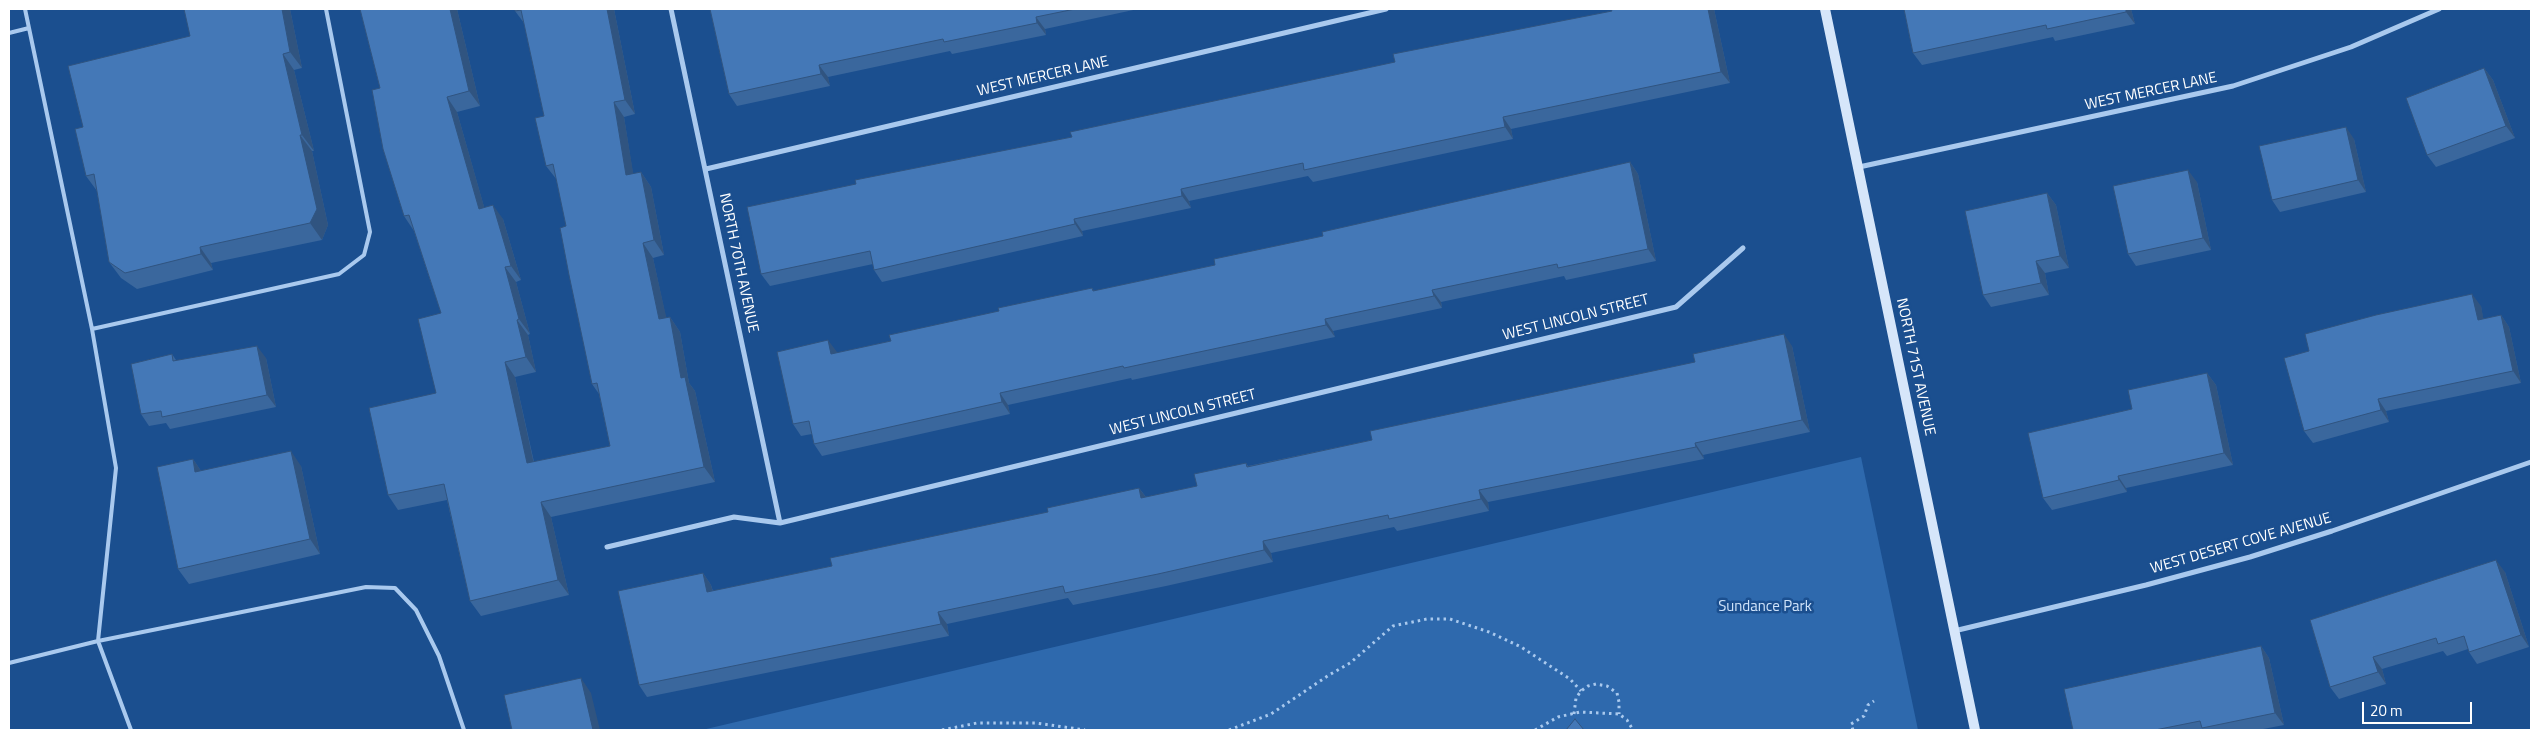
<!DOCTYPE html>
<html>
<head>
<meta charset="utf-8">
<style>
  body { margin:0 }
  #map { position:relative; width:2540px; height:739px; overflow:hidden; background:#1b4f8f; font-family:"Titillium Web",sans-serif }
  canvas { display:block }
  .frame { position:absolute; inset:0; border:10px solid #fff; pointer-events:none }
  .scale { position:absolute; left:2362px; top:702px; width:110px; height:22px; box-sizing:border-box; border:2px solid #fff; border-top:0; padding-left:6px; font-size:15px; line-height:18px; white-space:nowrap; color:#fff; -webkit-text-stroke:4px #1b4f8f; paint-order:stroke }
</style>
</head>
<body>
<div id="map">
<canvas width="2540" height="739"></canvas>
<div class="frame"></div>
<div class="scale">20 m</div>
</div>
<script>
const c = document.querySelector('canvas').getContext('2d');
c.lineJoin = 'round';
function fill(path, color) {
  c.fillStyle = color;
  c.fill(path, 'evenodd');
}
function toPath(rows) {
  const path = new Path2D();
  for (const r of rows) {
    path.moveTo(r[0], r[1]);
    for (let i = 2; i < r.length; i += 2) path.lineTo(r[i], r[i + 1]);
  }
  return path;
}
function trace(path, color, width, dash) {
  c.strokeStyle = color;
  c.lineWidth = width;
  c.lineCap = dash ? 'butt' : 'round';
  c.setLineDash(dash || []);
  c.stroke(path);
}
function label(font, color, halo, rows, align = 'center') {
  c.font = font + ' "Titillium Web",sans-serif';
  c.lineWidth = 5;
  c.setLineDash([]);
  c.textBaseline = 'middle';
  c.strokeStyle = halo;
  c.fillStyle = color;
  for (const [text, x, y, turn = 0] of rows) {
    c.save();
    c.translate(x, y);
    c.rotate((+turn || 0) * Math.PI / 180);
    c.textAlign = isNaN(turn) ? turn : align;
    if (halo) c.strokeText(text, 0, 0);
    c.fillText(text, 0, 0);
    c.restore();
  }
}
const green = toPath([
  [1861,457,1918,730,702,730]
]);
const path = toPath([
  [1574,714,1576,698,1581,691,1588,686,1596,684,1607,686,1617,693,1619,702,1619,714],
  [942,730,977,723,1036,723,1085,730],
  [1229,730,1271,714,1329,675,1350,663,1393,626,1427,619,1450,619,1489,632,1521,647,1570,679,1581,691],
  [1535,730,1558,717,1580,712,1619,714,1627,720,1633,730],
  [1853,730,1851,724,1864,716,1868,705,1874,701]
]);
const lane = toPath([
  [25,9,92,329,116,468,98,641,131,730],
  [9,33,29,28],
  [92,329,339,274,364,255,370,232,326,9],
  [9,663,98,641,366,587,395,588,416,610,439,656,464,730]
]);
const street = toPath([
  [671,9,780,523],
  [1859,167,2233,86,2351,47,2439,9],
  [706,169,1386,9],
  [607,547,734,517,780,523,1676,307,1743,248],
  [1954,631,2146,585,2250,557,2332,531,2531,462]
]);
const secondary = toPath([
  [1825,9,1975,730]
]);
const wall = toPath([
  [290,9,302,68,294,70,314,151,312,151,328,225,322,240,211,263,213,270,137,289,121,278,109,262,97,191,86,176,190,36],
  [360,9,457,9,480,106,457,112,484,207,503,219,521,280,516,282,530,334,528,335,536,372,515,377,534,462,610,446,599,394,592,384,566,226,557,180,546,166,544,116,524,23,515,11,515,9,614,9,635,114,624,117,633,174,641,172,651,187,664,255,653,258,666,318,670,317,680,332,689,383,695,391,715,482,551,517,569,595,481,616,470,601,447,500,398,510,388,495,436,393,441,313,414,231,404,216,380,88],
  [710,9,1138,9,1045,29,1046,35,952,54,950,51,828,77,830,86,737,106,729,94],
  [1714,9,1730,83,1511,129,1513,139,1405,162,1313,182,1308,176,1189,201,1191,208,1082,231,1083,236,882,282,874,270,873,264,770,286,761,274],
  [1904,9,2131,9,2135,24,2055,41,2053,37,1922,65,1913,53],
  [2484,68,2493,80,2515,138,2436,167,2427,155],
  [2354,139,2366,192,2280,212,2272,200],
  [1630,162,1638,174,1656,261,1566,280,1564,276,1441,302,1442,308,1333,331,1335,337,1132,380,1131,378,1008,405,1010,414,822,456,814,444,812,434,801,436,793,424,837,353,891,341,999,311,1092,288,1094,291,1215,265,1323,236],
  [2197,182,2211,250,2136,266,2128,254],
  [2047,193,2056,205,2069,268,2045,273,2049,295,1991,307,1983,295],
  [2481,306,2483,319,2501,315,2509,327,2521,383,2386,411,2389,422,2313,443,2304,431],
  [1792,346,1810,432,1703,455,1704,459,1488,502,1489,511,1397,531,1394,527,1271,553,1273,562,1166,586,1073,605,1068,598,947,624,949,636,647,697,639,685,703,573,711,585,713,591,832,566,1048,512,1139,488,1146,497,1197,486,1246,463,1248,466,1372,440],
  [172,354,176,360,266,358,276,407,170,429,166,423,149,426,141,414],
  [2207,373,2216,385,2233,465,2126,488,2127,492,2052,510,2043,498,2132,409],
  [193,459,201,471,301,466,320,554,189,584,178,569],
  [2505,572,2529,647,2477,664,2469,652,2468,649,2447,656,2443,651,2382,669,2386,684,2339,699,2330,687,2310,620],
  [2261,646,2269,658,2284,725,2258,730,2073,730]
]);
const shadedWall = toPath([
  [282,9,290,9,302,68,290,52],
  [450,9,457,9,480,106,469,91],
  [607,9,614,9,635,114,625,100],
  [1708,9,1714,9,1730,83,1721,72],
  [2126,9,2131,9,2135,24,2126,12],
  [1036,17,1045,29,1046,35,1037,23],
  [283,54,294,70,314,151,302,135],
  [819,65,828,77,830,86,821,74],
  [2484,68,2493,80,2515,138,2506,126],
  [447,97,457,112,489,224,479,209],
  [614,102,624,117,636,190,626,175],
  [1503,117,1511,129,1513,139,1505,127],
  [2346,127,2354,139,2366,192,2358,180],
  [300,135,312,151,328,225,322,240,310,223],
  [1630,162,1638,174,1656,261,1648,249],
  [2188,170,2197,182,2211,250,2203,238],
  [641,172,651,187,664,255,654,240],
  [1181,189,1189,201,1191,208,1182,196],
  [2047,193,2056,205,2069,268,2060,256],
  [493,205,503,219,521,280,511,266],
  [1074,219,1082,231,1083,236,1075,224],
  [643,243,653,258,670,334,659,319],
  [200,247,211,263,213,270,201,254],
  [2036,261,2045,273,2049,295,2041,283],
  [505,267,516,282,530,334,519,319],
  [1432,290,1441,302,1442,308,1434,296],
  [2472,294,2481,306,2486,332,2478,320],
  [2501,315,2509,327,2521,383,2513,371],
  [670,317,680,332,689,383,695,391,715,482,704,467,681,378],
  [1325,319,1333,331,1335,337,1326,325],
  [517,320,528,335,536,372,526,357],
  [1784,334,1792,346,1810,432,1802,420],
  [828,340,837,352,840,366,831,354],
  [257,346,266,358,276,407,267,395],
  [505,362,515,377,537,478,527,463],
  [2207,373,2216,385,2233,465,2224,453],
  [1000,393,1008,405,1010,414,1002,402],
  [2378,399,2386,411,2389,422,2381,410],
  [1695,443,1703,455,1704,459,1696,447],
  [291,451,301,466,320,554,310,539],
  [193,459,203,474,195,472],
  [2118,476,2126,488,2127,492,2119,480],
  [1139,488,1148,500,1141,498],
  [1479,490,1488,502,1489,511,1481,499],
  [541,502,551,517,569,595,558,580],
  [1263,541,1271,553,1273,562,1264,550],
  [2496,560,2505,572,2529,647,2521,635],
  [703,573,711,585,716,604,707,592],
  [938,612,947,624,949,636,941,624],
  [2261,646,2269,658,2284,725,2275,713],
  [2373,657,2382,669,2386,684,2378,672],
  [581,678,591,693,600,730,593,730]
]);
const building = toPath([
  [184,9,282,9,290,52,283,54,302,135,300,135,317,209,310,223,200,247,201,254,125,273,109,262,94,174,86,176,75,129,83,127,68,66,190,36,184,9],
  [360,9,450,9,469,91,447,97,479,209,493,205,511,266,505,267,519,319,517,320,526,357,505,362,527,463,610,446,597,383,592,384,569,275,560,228,566,226,553,164,546,166,535,118,544,116,521,10,515,11,515,9,607,9,625,100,614,102,626,175,641,172,654,240,643,243,659,319,670,317,681,378,685,377,704,467,541,502,558,580,470,601,444,484,388,495,369,408,436,393,418,319,441,313,409,215,404,216,383,149,372,90,380,88,360,9],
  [710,9,1075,9,1036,17,1037,23,944,42,943,39,819,65,821,74,729,94,710,9],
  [1611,9,1708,9,1721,72,1503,117,1505,127,1397,150,1304,170,1303,163,1181,189,1182,196,1074,219,1075,224,874,270,870,251,761,274,747,207,856,184,855,180,1072,137,1070,132,1395,62,1393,54,1612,11,1611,9],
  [1904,9,2126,9,2126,12,2047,29,2046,25,1913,53,1904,9],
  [2484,68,2506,126,2427,155,2406,98,2484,68],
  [2346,127,2358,180,2272,200,2259,146,2346,127],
  [1630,162,1648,249,1558,268,1557,264,1432,290,1434,296,1325,319,1326,325,1124,368,1123,366,1000,393,1002,402,814,444,809,421,793,424,777,352,828,340,831,354,891,341,889,335,999,311,998,308,1092,288,1093,291,1215,265,1214,259,1323,236,1322,232,1630,162],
  [2188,170,2203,238,2128,254,2113,186,2188,170],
  [2047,193,2060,256,2036,261,2041,283,1983,295,1965,211,2047,193],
  [2472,294,2478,320,2501,315,2513,371,2378,399,2381,410,2304,431,2284,358,2309,351,2305,334,2376,315,2472,294],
  [1784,334,1802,420,1695,443,1696,447,1479,490,1481,499,1389,519,1388,515,1263,541,1264,550,1158,574,1065,593,1063,586,938,612,941,624,639,685,618,591,703,573,707,592,832,566,830,558,1048,512,1047,508,1139,488,1141,498,1197,486,1194,474,1246,463,1247,467,1372,440,1370,431,1695,362,1693,354,1784,334],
  [257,346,267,395,162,417,161,411,141,414,131,364,172,354,173,361,257,346],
  [2207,373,2224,453,2118,476,2119,480,2043,498,2028,433,2132,409,2128,390,2207,373],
  [291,451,310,539,178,569,157,467,193,459,195,472,291,451],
  [2496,560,2521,635,2469,652,2464,636,2438,644,2436,638,2373,657,2378,672,2330,687,2310,620,2496,560],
  [2261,646,2275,713,2202,728,2200,721,2155,730,2073,730,2064,689,2261,646],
  [581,678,593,730,512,730,504,695,581,678],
  [1575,719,1584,730,1566,730,1575,719]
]);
const streetNames = [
  ["WEST MERCER LANE",1043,77,-13],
  ["WEST MERCER LANE",2151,92,-12],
  ["NORTH 70TH AVENUE",738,263,78],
  ["WEST LINCOLN STREET",1576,318,-14],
  ["NORTH 71ST AVENUE",1915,367,78],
  ["WEST LINCOLN STREET",1183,413,-14],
  ["WEST DESERT COVE AVENUE",2241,544,-16]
];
const parkNames = [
  ["Sundance Park",1765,607]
];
fill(green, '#2e69ad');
trace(path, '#a9c9ee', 3, [2.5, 4]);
trace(lane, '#a9c9ee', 4);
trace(street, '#a9c9ee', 5);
trace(secondary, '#d6e6fa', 10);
fill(wall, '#3a679d');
fill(shadedWall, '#305480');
fill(building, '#4478b7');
trace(building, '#305480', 1);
label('15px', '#fff', '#1b4f8f', streetNames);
label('15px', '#cfe3fa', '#1b4f8f', parkNames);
</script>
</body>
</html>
